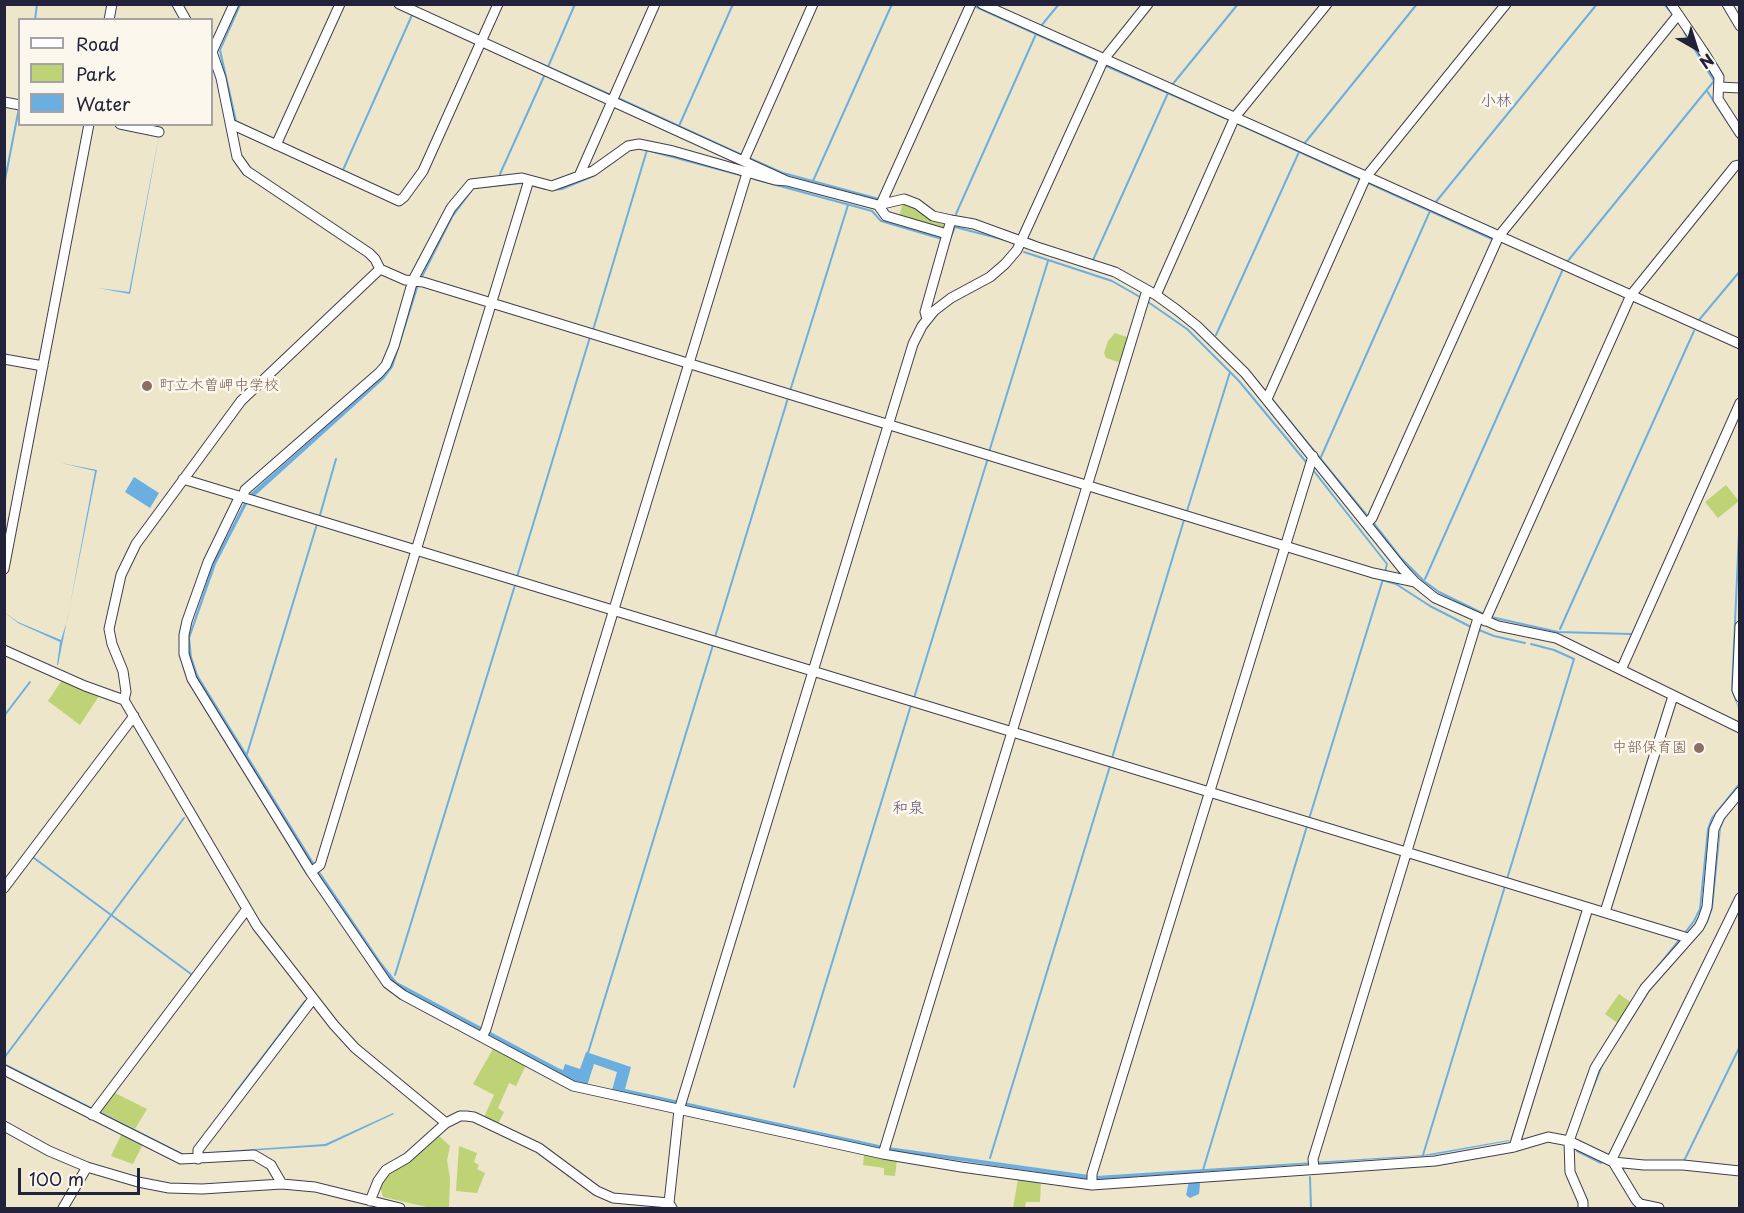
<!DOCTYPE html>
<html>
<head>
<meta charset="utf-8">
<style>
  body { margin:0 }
  #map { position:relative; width:1744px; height:1213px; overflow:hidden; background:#ede6ca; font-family:"Playpen Sans",sans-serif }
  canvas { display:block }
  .frame { position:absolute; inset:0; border:6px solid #22223b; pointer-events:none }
  .legend { position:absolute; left:18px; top:18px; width:195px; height:108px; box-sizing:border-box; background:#fbf7ec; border:2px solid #a4a2a5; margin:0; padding:8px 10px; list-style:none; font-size:18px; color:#22223b }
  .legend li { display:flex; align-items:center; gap:12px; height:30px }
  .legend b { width:30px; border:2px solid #a4a2a5 }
  .north { position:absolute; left:1666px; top:18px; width:60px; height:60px; -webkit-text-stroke:4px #fbf7ec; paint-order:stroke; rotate:141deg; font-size:16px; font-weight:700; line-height:24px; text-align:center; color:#22223b }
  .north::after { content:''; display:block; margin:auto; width:21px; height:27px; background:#22223b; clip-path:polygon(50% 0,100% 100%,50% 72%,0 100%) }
  .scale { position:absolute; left:18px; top:1168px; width:122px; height:27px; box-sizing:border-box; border:3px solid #22223b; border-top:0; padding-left:8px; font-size:18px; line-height:21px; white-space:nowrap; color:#22223b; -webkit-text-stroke:4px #fbf7ec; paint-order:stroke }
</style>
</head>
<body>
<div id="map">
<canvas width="1744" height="1213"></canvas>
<div class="frame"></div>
<ul class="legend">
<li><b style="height:8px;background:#fff"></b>Road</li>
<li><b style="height:16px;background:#bed276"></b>Park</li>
<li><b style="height:16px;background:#6baee0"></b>Water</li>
</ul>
<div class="north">N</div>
<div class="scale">100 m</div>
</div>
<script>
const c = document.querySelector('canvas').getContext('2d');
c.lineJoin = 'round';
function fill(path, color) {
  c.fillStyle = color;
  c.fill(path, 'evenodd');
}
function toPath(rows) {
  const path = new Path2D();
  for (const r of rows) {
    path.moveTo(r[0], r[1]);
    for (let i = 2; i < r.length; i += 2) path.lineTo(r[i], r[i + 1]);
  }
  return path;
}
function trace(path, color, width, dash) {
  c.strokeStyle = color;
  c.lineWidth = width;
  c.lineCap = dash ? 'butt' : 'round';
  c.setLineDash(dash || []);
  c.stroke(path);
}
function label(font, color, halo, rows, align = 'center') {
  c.font = font + ' "Playpen Sans","Klee One",sans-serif';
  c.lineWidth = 5;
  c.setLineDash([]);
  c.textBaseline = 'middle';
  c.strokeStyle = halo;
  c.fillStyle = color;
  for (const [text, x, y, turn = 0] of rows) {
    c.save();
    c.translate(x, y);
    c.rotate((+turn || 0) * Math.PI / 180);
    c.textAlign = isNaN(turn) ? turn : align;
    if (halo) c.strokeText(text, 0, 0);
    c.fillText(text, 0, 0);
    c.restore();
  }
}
const green = toPath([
  [903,202,947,221,945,229,899,217],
  [1115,333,1130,338,1122,363,1106,358,1104,353,1108,341],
  [1726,485,1739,501,1718,518,1705,502],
  [62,680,99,696,80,725,48,701],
  [1619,994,1632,1003,1619,1024,1605,1014],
  [494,1047,526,1065,516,1086,509,1083,498,1108,504,1112,498,1124,484,1117,494,1095,473,1084],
  [113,1092,147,1109,135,1129,99,1111],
  [122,1133,143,1144,133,1164,111,1156],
  [439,1136,450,1146,447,1160,450,1178,449,1208,431,1208,383,1197,380,1186,383,1179,423,1151],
  [459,1146,477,1153,474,1162,479,1165,477,1169,485,1173,477,1193,456,1191],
  [867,1154,897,1160,895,1176,884,1175,884,1168,863,1165,864,1155],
  [1018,1179,1041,1182,1040,1202,1026,1202,1025,1208,1013,1208]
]);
const water = toPath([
  [239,5,241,5,221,50,237,121,398,195,397,197,235,122,219,51],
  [161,125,130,294,98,288,129,292],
  [523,182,523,184,474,189,453,217,419,285,393,367,384,379,248,502,216,564,190,638,192,657,198,675,316,866,381,962,397,982,558,1068,563,1070,565,1064,580,1069,586,1052,631,1067,625,1089,888,1147,1096,1176,1423,1155,1509,1140,1509,1141,1433,1155,1200,1172,1195,1175,1200,1184,1199,1194,1190,1198,1186,1195,1189,1181,1187,1173,1091,1180,887,1150,612,1090,617,1072,594,1064,587,1086,574,1083,404,990,392,982,378,964,314,868,196,677,189,658,188,638,213,563,245,501,251,493,381,378,391,367,417,285,451,217,473,187],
  [61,463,97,470,58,665,57,665,60,642,18,623,4,612,18,622,61,640,67,621,95,471],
  [134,477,159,493,150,508,125,492],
  [1739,511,1739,556,1733,689,1739,710,1731,690],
  [1739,799,1739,801,1725,819,1721,828,1713,908,1708,922,1650,991,1604,1063,1575,1135,1578,1124,1602,1063,1648,990,1707,922,1711,909,1720,828,1724,817],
  [4,1063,184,1154,325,1144,393,1113,394,1114,326,1146,183,1155,5,1065]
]);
const stream = toPath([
  [1664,4,1675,17],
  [974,6,1098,62],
  [35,20,37,4],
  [1041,26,1059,4],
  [537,62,611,95],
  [1106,66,1225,118],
  [548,67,575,4],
  [1172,85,1238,4],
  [1707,91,1740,141],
  [618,98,742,155],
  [1236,123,1359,179],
  [679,126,733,4],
  [1304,144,1417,4],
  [650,151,740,175],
  [749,158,783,173,879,199],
  [343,170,412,15],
  [500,174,545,74],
  [754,179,872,211,881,221,942,239],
  [813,181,892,4],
  [1368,183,1492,239],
  [4,185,19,108],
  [534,186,545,189],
  [551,190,562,189,593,176,615,161],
  [1435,203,1597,4],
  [939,213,963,218],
  [956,214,1036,34],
  [1003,230,1020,236],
  [951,237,955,227,1009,241],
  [1029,239,1036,242],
  [1024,252,1112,281,1140,297],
  [1093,260,1168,93],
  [1567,262,1714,81,1684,32],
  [1161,293,1201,324,1243,365],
  [1148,302,1187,329,1239,381,1306,462],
  [1699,320,1740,271],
  [593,330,647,150],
  [1216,335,1299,152],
  [1247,369,1266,392],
  [790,391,848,205],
  [1270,397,1369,518],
  [989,452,1048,261],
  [1321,457,1430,211],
  [1313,470,1387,564,1385,572],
  [1187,511,1230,372],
  [320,515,336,459],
  [1373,522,1401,558,1424,581,1439,592,1484,614],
  [517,577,590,337],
  [1425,579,1563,269],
  [1382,580,1396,584,1430,606,1471,627],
  [1491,617,1558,632,1631,634],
  [1560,629,1694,331],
  [1479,630,1494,636,1525,643],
  [715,637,788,398],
  [914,698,988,458],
  [4,716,30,682],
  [247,754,317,524],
  [1112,758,1184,520],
  [1309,819,1383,579],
  [34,858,191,974],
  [1507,879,1574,659,1554,650,1531,644],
  [1684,934,1694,921,1700,909,1708,829,1712,818,1740,783],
  [395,975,515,585],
  [1636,994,1679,940],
  [588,1053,713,645],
  [4,1058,184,818],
  [794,1087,911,705],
  [232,1097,305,1001],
  [1577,1151,1601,1163],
  [1423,1155,1505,886],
  [990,1158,1110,766],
  [1683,1163,1740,1046],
  [1203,1170,1307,826],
  [1310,1177,1311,1208]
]);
const minor = toPath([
  [177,4,186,20],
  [399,4,787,181,878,205,886,216,947,234],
  [982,4,1740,344],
  [1671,4,1703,51,1719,77,1718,99,1740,133],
  [1727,4,1740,26],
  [109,20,112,4],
  [212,52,221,78,237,157,247,171,369,253,375,259,380,269,405,280,423,282,1373,573,1415,582],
  [212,52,234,4],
  [1719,87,1740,88],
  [4,102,20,105],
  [120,124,159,132],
  [231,124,399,201,404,197,423,171,498,4],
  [276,145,340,4],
  [744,160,813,4],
  [579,176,655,4],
  [881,204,971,4],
  [878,205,904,199,917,204,933,216,951,220],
  [1156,295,1235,117,1327,4],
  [927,319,925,312,951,220,974,224,1037,247,1115,272,1156,295,1177,310,1197,326,1245,373,1402,568,1415,582,1435,598,1498,626,1556,638,1740,728],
  [4,359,43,366],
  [1267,399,1366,177,1506,4],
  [183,479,1688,938],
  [240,496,208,562,187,621,184,635,184,654,192,679,311,872,387,983,403,995,573,1086,883,1154,961,1167,1092,1185,1435,1161,1514,1147,1548,1137,1569,1141,1613,1162,1636,1200,1640,1204,1659,1208],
  [243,496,245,490,379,373,386,365,394,346,413,280,451,208,471,184,522,178,552,186,593,171,628,146,639,144,673,151,775,180,787,181],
  [1367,523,1372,518,1499,236,1678,15],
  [4,569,89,124],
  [1485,621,1631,295,1735,166,1740,165],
  [1740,626,1737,690,1740,697],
  [4,650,85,686,124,700,257,926,334,1025,355,1048,446,1123],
  [1621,670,1740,403],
  [124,700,126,692,123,671,112,644,109,629,121,575,136,544,241,401,380,269],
  [311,872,320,865,529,180],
  [4,888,134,716],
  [1605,912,1673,696],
  [482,1037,486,1029,747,173],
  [4,1070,181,1159,254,1155,271,1165,282,1184],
  [92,1115,247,909],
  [4,1126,49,1151,87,1167,138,1182,169,1188,202,1189,282,1184,315,1187,400,1208],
  [1514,1147,1588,908],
  [883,1154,1147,290],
  [198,1159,198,1150,313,999],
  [1611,1161,1740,898],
  [1613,1162,1644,1165,1683,1165,1740,1171],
  [1314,1169,1313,1159,1478,618],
  [1092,1185,1092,1174,1313,456],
  [370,1201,378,1181,386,1170,407,1158,446,1123,460,1116,466,1116,474,1117,539,1148,597,1191,613,1198,669,1203],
  [63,1208,87,1167],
  [672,1208,669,1203,679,1110,913,344,922,326,934,311,951,298,990,277,1005,264,1017,250,1104,59,1148,4],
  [1583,1208,1583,1202,1570,1172,1569,1141,1595,1068,1645,988,1699,927,1703,919,1707,907,1714,829,1720,816,1740,792]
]);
const markers = [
  [147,386,6,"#8d6e63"],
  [1699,748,6,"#8d6e63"]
];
const educationNames = [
  ["町立木曽岬中学校",159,386],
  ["中部保育園",1687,748,"right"]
];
const neighbourhoodNames = [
  ["小林",1496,102],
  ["和泉",908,809]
];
fill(green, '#bed276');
fill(water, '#6baee0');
trace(stream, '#6baee0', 2);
trace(minor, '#403f50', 11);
trace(minor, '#fff', 9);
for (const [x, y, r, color] of markers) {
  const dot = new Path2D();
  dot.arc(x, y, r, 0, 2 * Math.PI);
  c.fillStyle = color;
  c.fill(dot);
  trace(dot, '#fbf7ec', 2);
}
label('15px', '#785e54', '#fbf7ec', educationNames, 'left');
label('16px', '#635476', '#fbf7ec', neighbourhoodNames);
</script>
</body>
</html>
